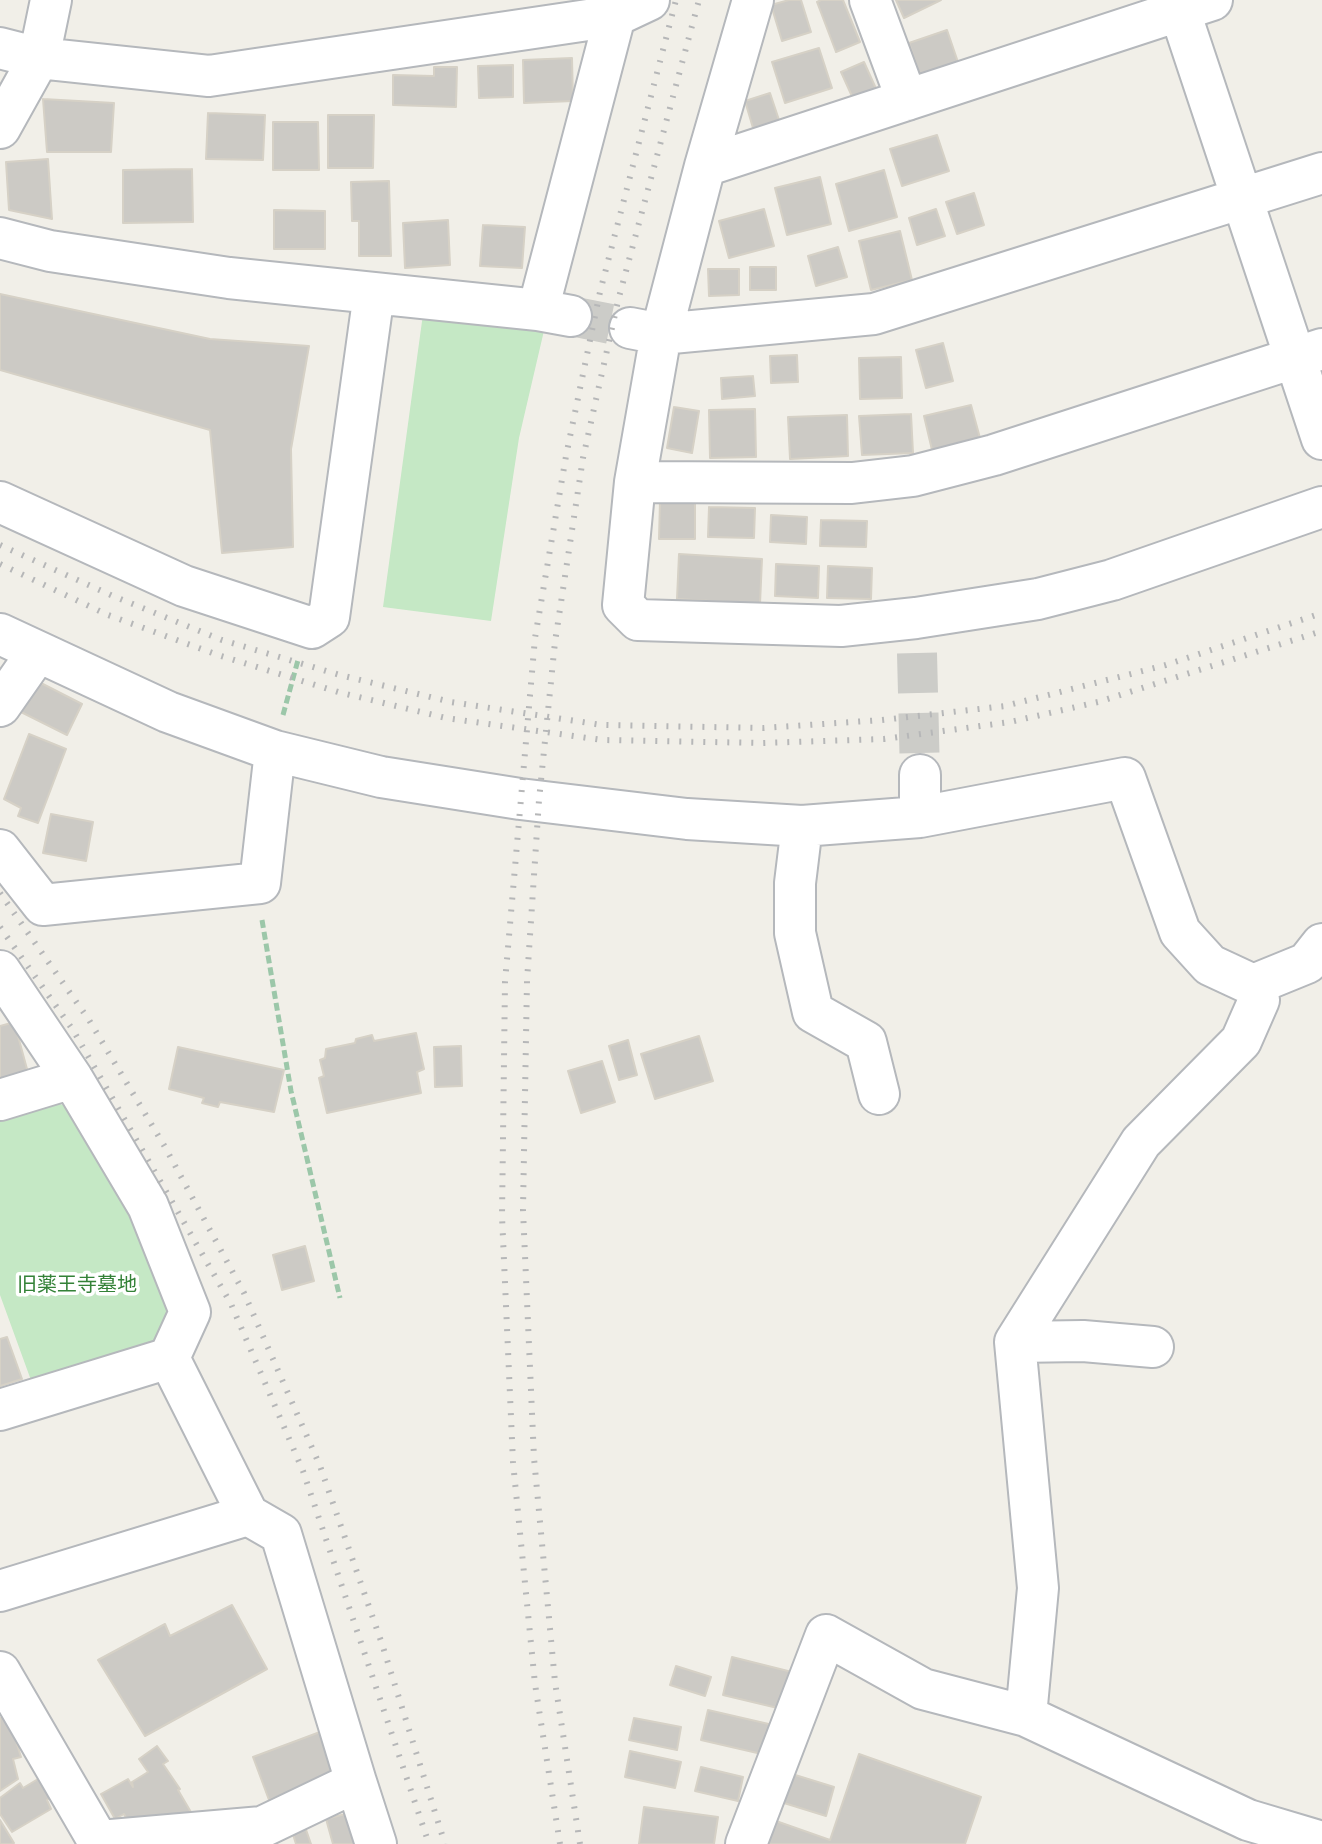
<!DOCTYPE html>
<html>
<head>
<meta charset="utf-8">
<style>
  body { margin:0 }
  canvas { display:block; background:#f1efe8 }
</style>
</head>
<body>
<canvas width="1322" height="1844"></canvas>
<script>
const c = document.querySelector('canvas').getContext('2d');
c.lineJoin = 'round';
function fill(path, color) {
  c.fillStyle = color;
  c.fill(path, 'evenodd');
}
function toPath(rows) {
  const path = new Path2D();
  for (const r of rows) {
    path.moveTo(r[0], r[1]);
    for (let i = 2; i < r.length; i += 2) path.lineTo(r[i], r[i + 1]);
  }
  return path;
}
function trace(path, color, width, dash) {
  c.strokeStyle = color;
  c.lineWidth = width;
  c.lineCap = dash ? 'butt' : 'round';
  c.setLineDash(dash || []);
  c.stroke(path);
}
function label(font, color, halo, rows, align = 'center') {
  c.font = font + ' Helvetica,"Noto Sans JP",sans-serif';
  c.lineWidth = 7;
  c.setLineDash([]);
  c.textBaseline = 'middle';
  c.strokeStyle = halo;
  c.fillStyle = color;
  for (const [text, x, y, turn = 0] of rows) {
    c.save();
    c.translate(x, y);
    c.rotate((+turn || 0) * Math.PI / 180);
    c.textAlign = isNaN(turn) ? turn : align;
    if (halo) c.strokeText(text, 0, 0);
    c.fillText(text, 0, 0);
    c.restore();
  }
}
const green = toPath([
  [423,314,546,322,519,438,491,621,383,607],
  [45,1098,73,1109,134,1223,173,1320,160,1344,32,1383,0,1295,0,1113]
]);
const building = toPath([
  [789,0,801,0,811,32,782,41,771,5,789,0],
  [821,0,843,0,860,42,836,52,817,2,821,0],
  [896,0,941,0,904,18,896,0],
  [947,30,960,68,922,81,909,43,947,30],
  [819,48,832,88,785,103,772,62,819,48],
  [572,58,573,101,524,103,523,60,572,58],
  [864,62,878,93,855,103,841,72,864,62],
  [513,65,513,97,479,98,478,66,513,65],
  [434,67,457,67,456,107,393,105,393,75,434,76,434,67],
  [770,93,779,120,753,128,745,101,770,93],
  [43,99,114,103,111,152,47,152,43,99],
  [208,113,265,115,263,160,206,159,208,113],
  [328,115,374,115,373,168,328,168,328,115],
  [273,122,318,122,319,170,273,170,273,122],
  [937,135,949,171,902,186,890,149,937,135],
  [48,159,52,219,9,210,6,162,48,159],
  [192,169,193,222,123,223,123,170,192,169],
  [884,170,897,217,849,231,836,184,884,170],
  [820,177,831,224,787,235,775,188,820,177],
  [389,181,391,256,359,256,359,221,352,221,351,182,389,181],
  [974,193,984,225,957,234,946,202,974,193],
  [764,209,774,246,729,258,719,221,764,209],
  [936,209,945,236,917,245,909,218,936,209],
  [274,210,325,211,325,249,274,249,274,210],
  [448,220,450,265,405,268,403,223,448,220],
  [483,225,525,227,522,268,480,266,483,225],
  [900,231,912,280,871,290,859,241,900,231],
  [838,247,847,277,816,286,808,256,838,247],
  [750,267,776,267,776,290,750,290,750,267],
  [708,269,739,269,739,295,709,296,708,269],
  [0,294,210,339,309,346,291,449,293,547,222,553,210,430,0,370,0,294],
  [943,343,953,381,926,388,916,350,943,343],
  [797,355,798,382,771,383,770,356,797,355],
  [901,357,902,398,860,399,859,358,901,357],
  [753,376,755,396,722,399,721,378,753,376],
  [971,405,980,438,932,450,924,416,971,405],
  [674,407,699,411,692,453,667,448,674,407],
  [755,409,756,457,710,458,709,410,755,409],
  [911,414,913,453,862,455,859,416,911,414],
  [847,415,848,456,790,459,788,417,847,415],
  [660,501,695,501,695,539,659,539,660,501],
  [709,507,755,508,754,538,708,537,709,507],
  [771,515,807,517,806,544,770,542,771,515],
  [821,520,867,521,866,547,820,546,821,520],
  [679,554,762,559,760,604,677,599,679,554],
  [776,564,819,566,818,598,775,596,776,564],
  [828,566,872,568,871,599,827,598,828,566],
  [37,681,82,704,67,735,21,712,37,681],
  [29,734,66,749,38,823,18,816,21,808,4,799,29,734],
  [51,814,93,822,86,861,43,853,51,814],
  [11,1023,15,1025,27,1069,26,1071,0,1079,0,1026,11,1023],
  [416,1033,424,1069,417,1072,421,1093,327,1113,319,1078,324,1076,320,1060,325,1058,326,1049,355,1043,356,1039,372,1035,374,1041,416,1033],
  [699,1036,713,1081,655,1099,641,1054,699,1036],
  [628,1040,637,1075,619,1080,609,1046,628,1040],
  [461,1046,462,1086,435,1087,434,1047,461,1046],
  [178,1047,284,1070,274,1112,220,1102,218,1107,202,1103,204,1098,169,1089,178,1047],
  [602,1061,615,1102,581,1113,568,1071,602,1061],
  [305,1246,314,1281,282,1290,273,1255,305,1246],
  [7,1337,22,1379,0,1386,0,1339,7,1337],
  [232,1605,267,1669,145,1736,98,1660,165,1624,170,1636,232,1605],
  [732,1657,796,1673,786,1710,723,1695,732,1657],
  [676,1666,711,1677,705,1696,670,1685,676,1666],
  [708,1710,773,1725,766,1755,701,1740,708,1710],
  [8,1715,21,1757,13,1759,18,1779,0,1791,0,1718,8,1715],
  [634,1718,681,1727,677,1750,629,1740,634,1718],
  [320,1732,336,1774,269,1800,253,1757,320,1732],
  [157,1746,168,1761,163,1764,180,1789,178,1790,195,1819,131,1827,124,1814,115,1819,101,1794,128,1779,133,1787,132,1782,148,1772,139,1759,157,1746],
  [630,1751,681,1762,675,1788,625,1777,630,1751],
  [859,1754,981,1797,965,1844,768,1844,776,1821,830,1840,859,1754],
  [701,1767,743,1777,738,1801,695,1791,701,1767],
  [792,1774,834,1787,826,1816,784,1803,792,1774],
  [38,1779,40,1782,45,1780,55,1795,47,1800,51,1809,12,1832,0,1814,0,1798,20,1783,23,1788,38,1779],
  [644,1807,718,1817,714,1844,639,1844,644,1807],
  [357,1811,367,1844,333,1844,326,1819,357,1811],
  [0,1820,14,1843,11,1844,0,1844,0,1820],
  [303,1821,311,1844,296,1844,290,1825,303,1821]
]);
const minorTunnel = toPath([
  [571,316,630,328],
  [917,653,920,775]
]);
const path = toPath([
  [283,715,298,660],
  [262,920,291,1091,340,1298]
]);
const minor = toPath([
  [753,0,705,166,661,334,635,482,623,605,638,620,841,626,916,618,1038,599,1112,580,1322,507],
  [870,0,907,100],
  [1176,0,1322,439],
  [0,48,39,58,209,76,615,16,649,0],
  [0,128,39,58,51,0],
  [705,166,1212,0],
  [0,238,50,251,229,278,538,310,571,316],
  [538,310,615,16],
  [630,328,661,334,874,314,1322,173],
  [635,482,852,483,913,476,994,455,1322,349],
  [0,502,184,586,312,628,329,617,374,293],
  [0,634,168,712,275,751,381,777,520,799,687,819,802,826,920,817,1125,778,1180,932,1210,965,1253,985,1259,1000,1241,1041,1141,1142,1015,1342,1038,1588,1026,1716],
  [0,706,37,653],
  [920,817,920,775],
  [802,826,795,883,795,933,813,1012,866,1042,879,1094],
  [0,850,43,905,260,883,275,751],
  [0,971,72,1078,148,1206,190,1312,169,1358,248,1515,281,1534,356,1782,262,1827,100,1841],
  [1253,985,1307,963,1322,944],
  [0,1100,72,1078],
  [1015,1342,1083,1341,1153,1347],
  [0,1410,169,1358],
  [0,1591,248,1515],
  [0,1672,100,1844],
  [356,1782,376,1844],
  [746,1844,826,1635,923,1689,1026,1716,1248,1820,1322,1842]
]);
const rail = toPath([
  [0,545,113,596,222,640,340,675,451,702,602,725,763,728,882,720,1005,706,1166,665,1322,613],
  [0,564,108,615,218,655,338,692,446,718,602,740,762,743,884,739,1010,722,1098,702,1322,631],
  [0,893,89,1020,165,1147,244,1293,320,1466,382,1644,445,1844],
  [0,927,73,1030,231,1304,303,1471,429,1844],
  [560,1844,535,1684,513,1462,502,1216,505,982,535,638,566,456,600,292,676,0],
  [580,1844,555,1682,534,1458,523,1210,527,981,539,800,555,642,583,458,618,301,699,0]
]);
const parkNames = [
  ["旧薬王寺墓地",77,1285]
];
fill(green, '#c5e8c5');
fill(building, '#cccac5');
trace(building, '#d6d1c6', 2);
trace(minorTunnel, '#ccccc8', 40, [40, 20]);
trace(minor, '#b5b8bc', 44);
trace(path, '#9cc7a9', 5, [8, 4]);
trace(minor, '#fff', 40);
trace(rail, '#b6b7b8', 6, [2, 10]);
label('20px', '#348238', '#fff', parkNames);
</script>
</body>
</html>
